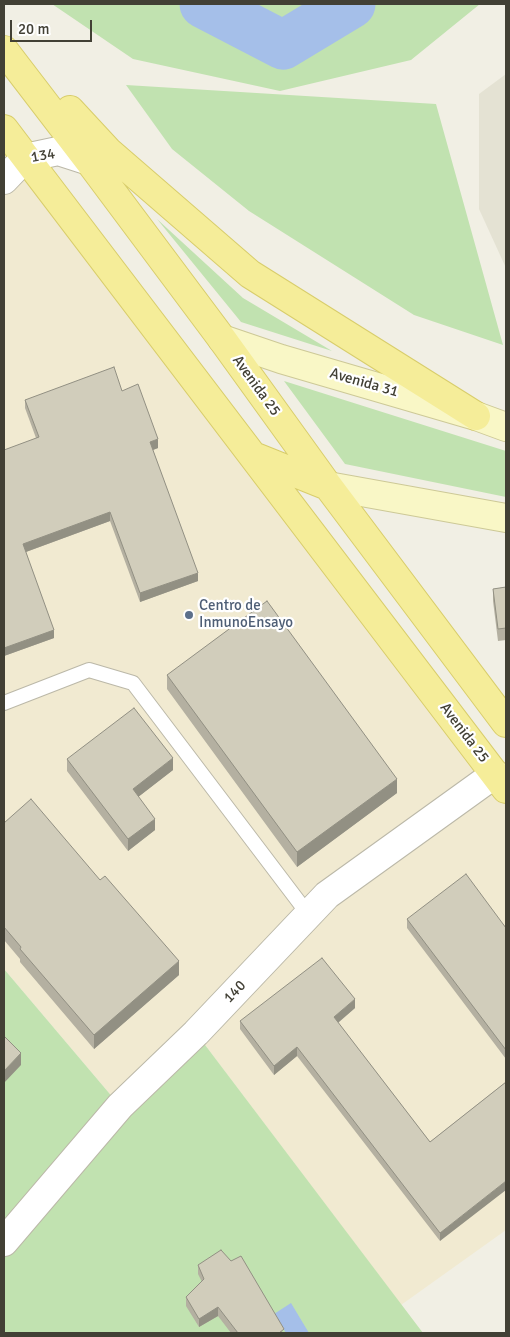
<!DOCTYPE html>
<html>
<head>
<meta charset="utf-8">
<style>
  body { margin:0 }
  #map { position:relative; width:510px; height:1337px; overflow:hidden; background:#f1efe4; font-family:Signika,sans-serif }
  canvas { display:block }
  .frame { position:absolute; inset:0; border:5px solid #424035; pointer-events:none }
  .scale { position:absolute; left:10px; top:20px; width:82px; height:22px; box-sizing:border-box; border:2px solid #424035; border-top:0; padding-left:6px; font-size:15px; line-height:18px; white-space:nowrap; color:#424035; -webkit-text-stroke:4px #fff; paint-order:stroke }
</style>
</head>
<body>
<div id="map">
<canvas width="510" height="1337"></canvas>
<div class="frame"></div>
<div class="scale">20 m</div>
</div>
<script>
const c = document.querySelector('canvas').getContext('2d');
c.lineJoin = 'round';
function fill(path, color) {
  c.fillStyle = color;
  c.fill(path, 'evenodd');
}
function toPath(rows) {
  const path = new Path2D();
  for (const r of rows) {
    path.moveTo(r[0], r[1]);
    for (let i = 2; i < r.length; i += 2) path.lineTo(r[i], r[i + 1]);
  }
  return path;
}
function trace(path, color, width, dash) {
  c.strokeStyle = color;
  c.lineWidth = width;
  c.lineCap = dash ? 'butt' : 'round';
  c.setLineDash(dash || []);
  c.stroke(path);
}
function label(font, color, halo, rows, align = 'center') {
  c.font = font + ' Signika,sans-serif';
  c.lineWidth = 4.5;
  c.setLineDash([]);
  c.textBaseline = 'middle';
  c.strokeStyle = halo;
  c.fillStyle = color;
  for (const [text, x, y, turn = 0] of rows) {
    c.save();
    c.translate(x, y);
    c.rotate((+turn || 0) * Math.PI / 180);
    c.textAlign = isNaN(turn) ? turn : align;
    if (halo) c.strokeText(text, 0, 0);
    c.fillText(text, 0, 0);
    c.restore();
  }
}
const residential = toPath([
  [506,74,506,268,479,209,479,94]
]);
const commercial = toPath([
  [25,158,506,789,506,1230,401,1305,196,1033,120,1106,4,969,4,180]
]);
const green = toPath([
  [52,4,480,4,411,60,280,91,133,59],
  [126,85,436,104,503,345,414,315,249,211,172,149],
  [157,219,243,298,332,351,241,322],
  [284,381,506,451,506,497,345,464],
  [4,969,120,1106,196,1033,423,1333,4,1333]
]);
const water = toPath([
  [291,1303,309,1333,286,1333,274,1314]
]);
const river = toPath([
  [204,4,283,45,351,4]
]);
const service = toPath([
  [4,703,89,670,133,683,308,914]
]);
const minor = toPath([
  [4,180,25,158,58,151,89,161],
  [4,1242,120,1106,196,1033,327,895,495,774]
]);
const secondary = toPath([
  [222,339,281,359,476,416,506,427],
  [328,486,506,518]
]);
const primary = toPath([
  [4,50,89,161,222,339,328,486,506,723],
  [70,110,108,151,250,274,476,416],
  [4,129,506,789],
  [253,456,328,486]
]);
const wall = toPath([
  [122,391,158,448,153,450,198,581,140,602,110,521,26,552,54,638,4,656,36,438,25,408,25,400],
  [506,587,506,640,498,641,493,601,493,589],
  [167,675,397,793,297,867,167,689],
  [67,759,173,770,138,797,155,830,128,851,67,771],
  [4,823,179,975,94,1049,20,962,20,959,4,940],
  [407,919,506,928,506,1059,407,928],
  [355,1008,338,1023,430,1142,506,1082,440,1241,297,1056,274,1075,240,1029,240,1021],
  [198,1265,284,1333,231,1333,218,1316,199,1327,186,1306,186,1297,202,1282,198,1274]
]);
const shadedWall = toPath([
  [158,439,158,448,150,451,150,442],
  [110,512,110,521,23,553,23,544],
  [198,573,198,581,140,602,140,593],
  [54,630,54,638,4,656,4,648],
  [173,758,173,770,133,801,133,789],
  [397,779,397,793,297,867,297,852],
  [155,819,155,830,128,851,128,839],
  [179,961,179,975,94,1049,94,1035],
  [355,999,355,1008,334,1026,334,1017],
  [297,1047,297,1056,274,1075,274,1066],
  [21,1053,21,1065,4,1083,4,1071],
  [506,1181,506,1190,440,1241,440,1233],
  [218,1307,218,1316,199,1327,199,1319]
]);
const building = toPath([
  [114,367,122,391,138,384,158,439,150,442,198,573,140,593,110,512,23,544,54,630,4,648,4,450,39,437,25,400,114,367],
  [506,587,506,628,498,629,493,589,506,587],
  [267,601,397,779,297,852,167,675,267,601],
  [134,708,173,758,133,789,155,819,128,839,67,759,134,708],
  [31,799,100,880,105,876,179,961,94,1035,20,949,21,947,4,927,4,823,31,799],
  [466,874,506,928,506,1050,407,919,466,874],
  [322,958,355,999,334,1017,430,1142,506,1082,506,1181,440,1233,297,1047,274,1066,240,1021,322,958],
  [4,1036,21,1053,4,1071,4,1036],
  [221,1250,231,1261,241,1256,284,1329,279,1333,238,1333,218,1307,199,1319,186,1297,204,1279,198,1265,221,1250]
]);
const markers = [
  [189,615,5,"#5c6f8a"]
];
const streetNames = [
  ["134",43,156,-10],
  ["Avenida 31",364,383,16],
  ["Avenida 25",256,386,54],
  ["Avenida 25",464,733,53],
  ["140",235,992,-46]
];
const serviceNames = [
  ["Centro de",199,606],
  ["InmunoEnsayo",199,623]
];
fill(residential, '#e4e2d3');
fill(commercial, '#f1ead1');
fill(green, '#c1e2b0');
fill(water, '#a5bfe9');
trace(river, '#a5bfe9', 49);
trace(service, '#bbb8a8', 16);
trace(minor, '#bbb8a8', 30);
trace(secondary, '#cdc997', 30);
trace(primary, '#d8cd6b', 30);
trace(service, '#fff', 14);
trace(minor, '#fff', 28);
trace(secondary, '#f9f7c6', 28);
trace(primary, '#f5ed99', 28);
fill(wall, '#b4b0a1');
fill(shadedWall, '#929083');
fill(building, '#d1cdbb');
trace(building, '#929083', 1);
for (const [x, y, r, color] of markers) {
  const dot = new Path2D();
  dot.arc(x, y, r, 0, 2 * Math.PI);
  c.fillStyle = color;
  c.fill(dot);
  trace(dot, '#fff', 2);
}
label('15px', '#424035', '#fff', streetNames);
label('15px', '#4e5e75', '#fff', serviceNames, 'left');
</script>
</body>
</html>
